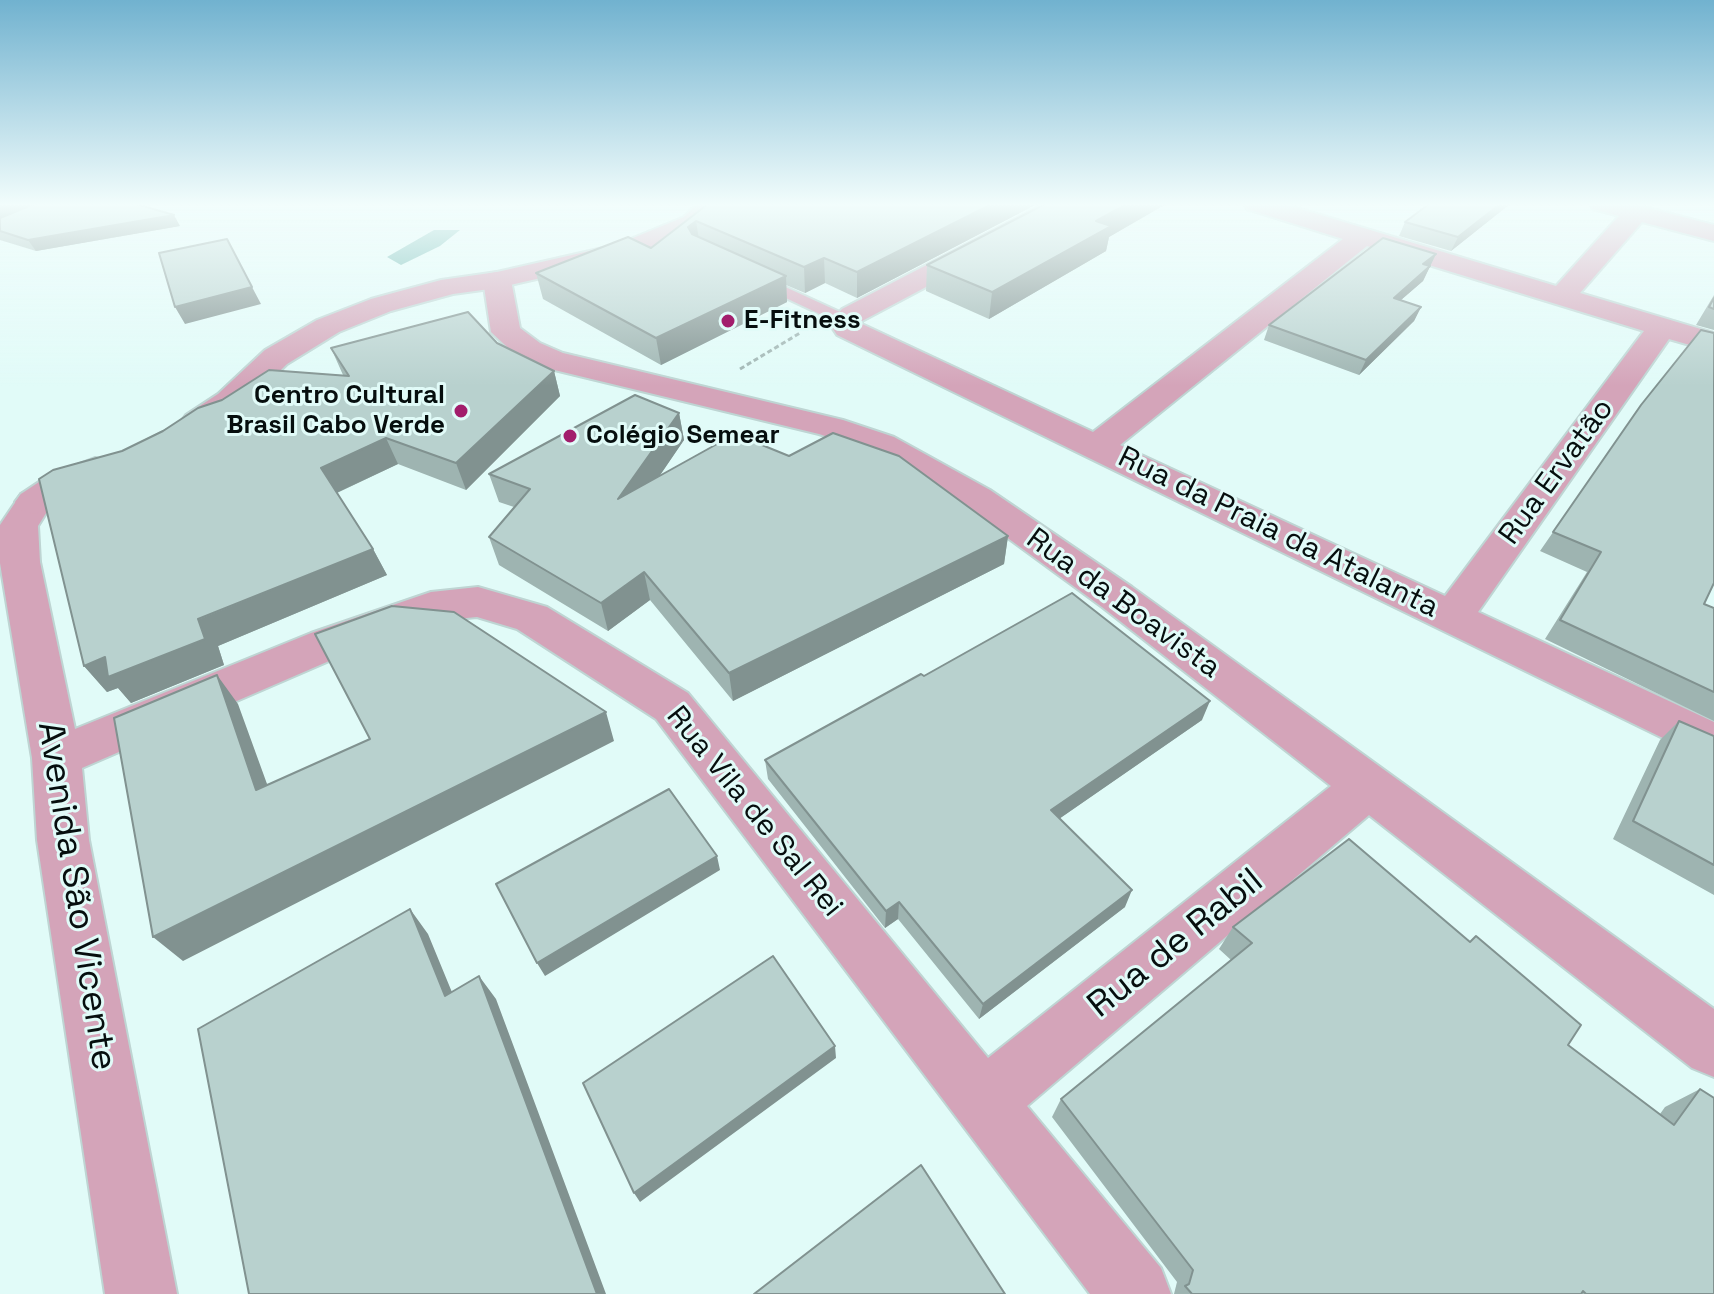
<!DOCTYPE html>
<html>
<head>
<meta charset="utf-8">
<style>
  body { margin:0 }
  canvas { display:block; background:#e1fbf8 }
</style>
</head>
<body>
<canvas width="1714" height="1294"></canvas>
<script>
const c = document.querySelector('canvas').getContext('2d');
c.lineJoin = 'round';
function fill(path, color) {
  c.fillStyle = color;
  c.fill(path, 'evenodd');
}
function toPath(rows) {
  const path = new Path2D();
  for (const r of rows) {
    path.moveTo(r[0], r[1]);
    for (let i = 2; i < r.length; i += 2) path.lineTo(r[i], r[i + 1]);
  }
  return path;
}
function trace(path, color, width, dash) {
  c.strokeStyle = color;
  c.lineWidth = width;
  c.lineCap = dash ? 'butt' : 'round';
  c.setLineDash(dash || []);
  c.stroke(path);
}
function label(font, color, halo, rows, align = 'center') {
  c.font = font + ' "Space Grotesk",sans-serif';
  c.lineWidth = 6;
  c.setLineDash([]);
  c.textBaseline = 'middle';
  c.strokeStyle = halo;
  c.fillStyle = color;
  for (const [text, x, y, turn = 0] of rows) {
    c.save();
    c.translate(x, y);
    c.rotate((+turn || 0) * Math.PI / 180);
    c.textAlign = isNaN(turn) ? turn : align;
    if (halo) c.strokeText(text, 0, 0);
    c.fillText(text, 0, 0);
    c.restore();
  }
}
const water = toPath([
  [434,230,460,230,440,246,401,265,387,257]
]);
const path = toPath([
  [740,369,800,333]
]);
const service = toPath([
  [759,275,853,318,855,321,847,326,841,324,754,283,751,280,759,275]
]);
const minor = toPath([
  [1044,204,1076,204,1073,209,862,321,862,324,1093,432,1343,239,1247,209,1244,204,1284,204,1556,286,1619,216,1593,209,1590,204,1633,204,1714,225,1714,241,1642,222,1580,293,1714,333,1714,352,1669,339,1478,612,1714,722,1714,763,837,335,833,329,832,321,842,309,1044,204],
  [1367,246,1644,331,1445,596,1120,445,1367,246],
  [497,272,507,274,511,280,520,328,540,343,563,353,843,420,894,437,990,490,1132,587,1714,1009,1714,1077,1692,1068,1369,815,1027,1106,1161,1268,1171,1294,1090,1294,656,719,517,629,477,617,435,621,343,655,82,768,89,840,177,1294,105,1294,37,840,32,758,0,563,0,525,21,494,34,490,47,494,53,502,38,526,40,562,75,729,311,633,431,592,478,587,547,607,688,693,988,1058,1331,786,1102,607,964,506,870,451,819,434,542,367,518,357,491,332,483,280,487,274,497,272]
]);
const tertiary = toPath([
  [697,204,724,204,702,227,633,257,497,288,453,294,391,311,339,332,287,364,242,408,210,429,198,432,186,429,181,422,186,415,218,394,265,350,317,320,371,299,441,280,497,272,616,245,684,217,697,204],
  [95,458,108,461,113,469,108,477,74,492,47,510,34,514,21,510,15,502,21,494,48,476,95,458]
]);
const wall = toPath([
  [708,204,1037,204,857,298,825,283,805,293,786,285,787,302,661,365,543,299,536,273,651,248],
  [1045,204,1166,204,1109,237,1106,251,989,319,926,291,927,265],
  [1429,204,1510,204,1451,251,1399,236,1405,222],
  [0,218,180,226,36,251,0,240],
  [1436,254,1423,281,1401,300,1421,307,1414,321,1359,375,1264,340,1269,325],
  [1714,295,1714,330,1696,325],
  [497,343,554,371,560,396,466,490,398,464,337,493,373,549,387,575,218,646,224,665,131,703,118,688,107,692,84,666,122,451,222,400,343,375,331,348],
  [1641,405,1704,604,1714,608,1714,721,1545,639,1587,572,1540,551],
  [679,413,684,440,659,476,789,456,1008,536,1004,564,733,701,650,600,608,631,499,565,489,537,514,507,499,502,489,474],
  [924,676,1202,720,1060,818,1125,907,979,1019,898,919,885,928,768,779,765,760],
  [1679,721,1714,736,1714,895,1613,839,1660,740],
  [1233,927,1568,1045,1660,1114,1665,1107,1700,1089,1714,1294,1174,1294,1177,1282,1052,1117,1061,1099,1231,960,1219,949]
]);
const shadedWall = toPath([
  [0,204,33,204,0,218],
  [992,204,1037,204,857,298,857,272],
  [1127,204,1166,204,1109,237,1106,251,989,319,992,292,1096,221],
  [1500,204,1510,204,1451,251,1458,237],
  [174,215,180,226,36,251,28,240],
  [696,221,700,246,688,227],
  [1436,254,1423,281,1387,312,1394,298,1423,264],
  [824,258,825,283,805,293,804,267],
  [786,276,787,302,661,365,656,338],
  [252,287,261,304,185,324,175,307],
  [1421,307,1414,321,1359,375,1366,360],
  [554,371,560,396,466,490,456,463],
  [679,413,684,440,625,527,618,499],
  [386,438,398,464,334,494,321,468],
  [1008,536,1004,564,733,701,729,673],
  [373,549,387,575,218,646,224,665,131,703,118,688,107,692,84,666],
  [644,572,650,600,608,631,601,603],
  [217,675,238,704,279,817,256,790],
  [1210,701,1202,720,1046,828,1051,810],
  [606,712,614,741,183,961,153,937],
  [717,856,720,870,545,976,537,963],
  [1132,890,1125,907,979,1019,983,1004],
  [899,902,898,919,885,928,886,911],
  [410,909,428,934,463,1019,445,996],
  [479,976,496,999,606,1294,597,1294],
  [835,1046,836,1058,640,1202,634,1193]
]);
const building = toPath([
  [34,204,136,204,174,215,28,240,0,231,0,218,34,204],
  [708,204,992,204,857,272,824,258,804,267,696,221,688,227,692,234,786,276,656,338,536,273,628,237,651,248,708,204],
  [1045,204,1127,204,1096,221,1111,226,992,292,927,265,1045,204],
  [1429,204,1500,204,1458,237,1405,222,1429,204],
  [1383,238,1436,254,1423,264,1430,266,1394,298,1421,307,1366,360,1269,325,1383,238],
  [227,239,252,287,175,307,159,253,227,239],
  [1714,298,1714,309,1709,307,1714,298],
  [468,312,497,343,554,371,456,463,386,438,321,468,373,549,198,619,205,639,108,677,105,657,84,666,39,479,53,470,122,451,163,431,198,408,222,400,269,370,349,376,331,348,468,312],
  [1701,330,1714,333,1714,583,1704,604,1714,608,1714,692,1560,620,1601,552,1553,532,1641,405,1701,330],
  [635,395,679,413,618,499,735,434,789,456,833,433,899,456,1008,536,729,673,644,572,601,603,489,537,530,489,489,474,635,395],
  [1072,593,1210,701,1051,810,1132,890,983,1004,899,902,886,911,765,760,921,674,924,676,1072,593],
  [392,606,454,612,606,712,153,937,114,718,217,675,256,790,370,739,315,634,392,606],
  [1679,721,1714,736,1714,865,1633,821,1679,721],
  [669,789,717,856,537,963,496,884,669,789],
  [1349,839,1470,942,1476,936,1581,1025,1568,1045,1674,1125,1700,1089,1714,1098,1714,1294,1586,1294,1583,1291,1581,1294,1192,1294,1185,1286,1189,1284,1193,1270,1061,1099,1252,943,1233,927,1349,839],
  [410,909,445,996,479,976,597,1294,249,1294,198,1029,410,909],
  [773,956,835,1046,634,1193,583,1083,773,956],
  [921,1165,1005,1294,754,1294,921,1165]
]);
const markers = [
  [728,321,8,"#a21e6c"],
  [461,411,8,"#a21e6c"],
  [570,436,8,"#a21e6c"]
];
const farPoinames = [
  ["E-Fitness",744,321],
  ["Centro Cultural",445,396,"right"],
  ["Brasil Cabo Verde",445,426,"right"],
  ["Colégio Semear",586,436]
];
const streetNames = [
  ["Rua Ervatão",1557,472,-54],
  ["Rua da Praia da Atalanta",1278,533,26],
  ["Rua da Boavista",1123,604,36],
  ["Rua Vila de Sal Rei",754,812,51]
];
const nearStreetnames = [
  ["Avenida São Vicente",76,896,81],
  ["Rua de Rabil",1176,944,-39]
];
fill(water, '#60b0aa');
trace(service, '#bed5d3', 4);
trace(minor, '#bed5d3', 4);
trace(tertiary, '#bed5d3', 4);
trace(path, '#9eb3b1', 3, [5, 3]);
fill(service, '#d4a4b9');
fill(minor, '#d4a4b9');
fill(tertiary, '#d4a4b9');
fill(wall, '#9eb4b1');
fill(shadedWall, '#819290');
fill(building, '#b8d1ce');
trace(building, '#819290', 2);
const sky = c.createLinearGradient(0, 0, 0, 386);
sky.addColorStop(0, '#71b2cf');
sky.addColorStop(0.53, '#f2fdfc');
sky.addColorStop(1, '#f2fdfc00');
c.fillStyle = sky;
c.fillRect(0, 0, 1714, 386);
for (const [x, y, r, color] of markers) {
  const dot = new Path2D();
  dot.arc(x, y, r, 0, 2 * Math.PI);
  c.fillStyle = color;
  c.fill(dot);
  trace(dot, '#e1fbf8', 3);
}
label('bold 26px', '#060e0e', '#e1fbf8', farPoinames, 'left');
label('30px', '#060e0e', '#e1fbf8', streetNames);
label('36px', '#060e0e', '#e1fbf8', nearStreetnames);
</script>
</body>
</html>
